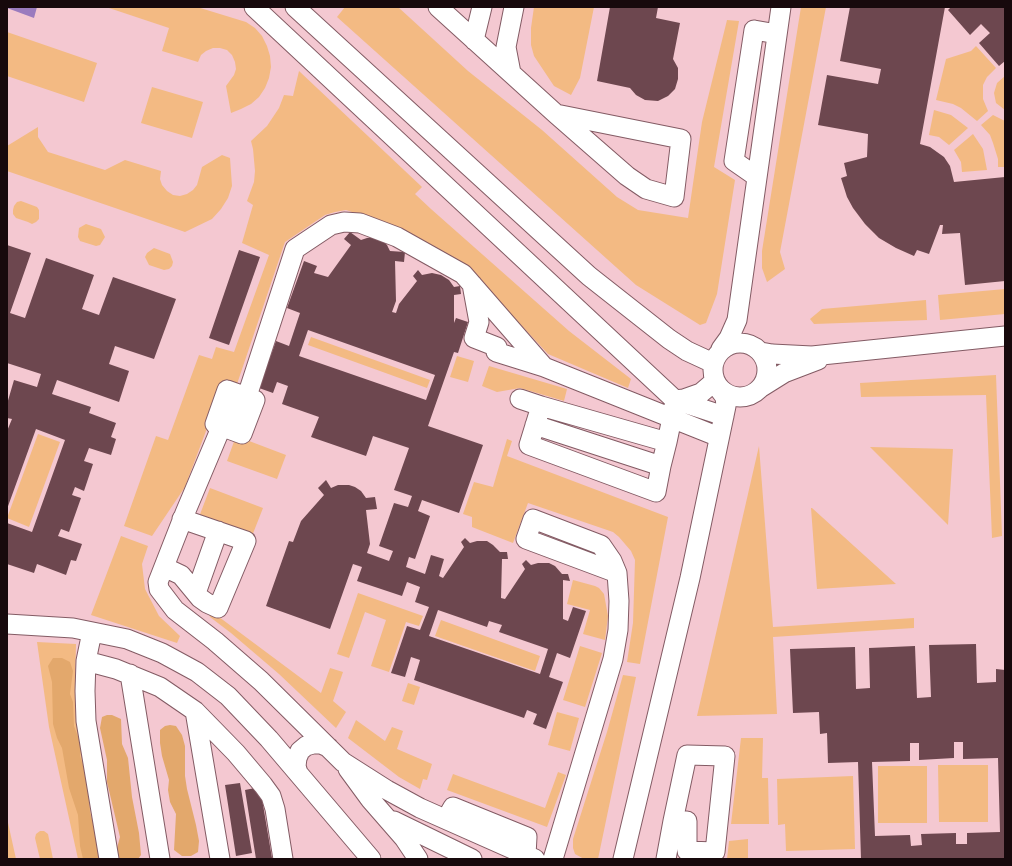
<!DOCTYPE html>
<html>
<head>
<meta charset="utf-8">
<style>
  body { margin:0 }
  #map { position:relative; width:1012px; height:866px; overflow:hidden; background:#fed8df; font-family:"Roboto Serif",serif }
  canvas { display:block }
  .frame { position:absolute; inset:0; border:8px solid #17090c; pointer-events:none }
</style>
</head>
<body>
<div id="map">
<canvas width="1012" height="866"></canvas>
<div class="frame"></div>
</div>
<script>
const c = document.querySelector('canvas').getContext('2d');
c.lineJoin = 'round';
function fill(path, color) {
  c.fillStyle = color;
  c.fill(path, 'evenodd');
}
function toPath(rows) {
  const path = new Path2D();
  for (const r of rows) {
    if (r.length === 3) {
      path.moveTo(r[0] + r[2], r[1]);
      path.arc(r[0], r[1], r[2], 0, 2 * Math.PI);
      continue;
    }
    path.moveTo(r[0], r[1]);
    for (let i = 2; i < r.length; i += 2) path.lineTo(r[i], r[i + 1]);
  }
  return path;
}
function trace(path, color, width, dash) {
  c.strokeStyle = color;
  c.lineWidth = width;
  c.lineCap = dash ? 'butt' : 'round';
  c.setLineDash(dash || []);
  c.stroke(path);
}
const built = toPath([
  [7,7,1005,7,1005,859,7,859]
]);
const green = toPath([
  [106,7,197,7,246,22,255,28,262,36,267,46,270,56,271,67,269,78,265,88,259,97,251,104,241,109,231,113,226,86,234,75,236,69,235,62,232,55,227,50,220,48,213,48,206,51,201,55,198,62,162,51,169,28],
  [345,7,398,7,468,71,542,130,617,197,638,210,688,218,702,122,727,20,739,21,714,167,735,180,717,294,706,323,700,325,636,285,337,17],
  [534,7,594,7,580,78,571,95,554,86,534,56,531,45,531,28],
  [801,7,826,7,780,252,785,269,767,282,762,268,762,251],
  [7,32,97,63,84,102,7,76],
  [976,46,996,68,987,77,983,85,983,99,988,111,977,121,961,108,953,104,936,100,946,59,971,51],
  [299,71,422,187,415,194,431,209,569,331,631,379,628,388,548,354,467,267,394,226,346,210,335,212,325,215,285,242,236,387,224,383,185,487,152,536,124,526,156,436,168,440,199,355,212,359,216,347,234,352,269,255,242,243,253,205,247,201,254,182,255,171,253,149,251,141,267,126,279,108,284,95,293,96],
  [1005,76,1005,110,996,103,994,93,997,83],
  [152,87,203,102,192,138,141,123],
  [934,110,951,115,968,128,949,145,939,137,929,135],
  [993,115,1005,121,1005,167,998,167,998,159,993,143,990,135,981,125],
  [38,127,38,137,48,152,105,170,125,160,161,171,160,179,162,185,167,191,173,195,180,196,187,194,193,190,197,185,202,167,222,155,230,158,232,186,228,198,221,209,212,219,185,232,7,171,7,146],
  [973,134,983,149,987,170,962,172,961,162,954,150],
  [21,201,37,207,39,210,39,219,36,222,32,224,28,222,16,218,13,214,13,210,14,206,17,202],
  [86,224,101,229,105,237,100,245,96,246,80,241,78,237,79,228],
  [154,248,170,254,173,262,172,266,169,269,164,270,149,265,145,257,147,253],
  [1005,289,1005,314,940,320,938,295],
  [926,300,927,320,814,324,810,319,822,309],
  [311,337,430,380,427,388,308,345],
  [457,356,474,361,468,382,450,377],
  [489,366,567,389,564,401,520,388,497,392,482,386],
  [996,375,1002,536,992,538,986,395,861,397,860,383],
  [38,434,60,442,29,527,7,518],
  [236,436,286,455,277,479,227,461],
  [507,439,512,441,507,456,668,517,640,664,627,662,633,623,635,560,631,551,619,537,613,532,528,503,513,543,472,527,472,517,463,514,474,482,493,487],
  [759,446,773,627,914,618,914,628,773,637,777,714,697,716],
  [870,447,953,449,948,525],
  [210,488,263,508,252,536,199,517],
  [811,508,812,508,896,584,817,589],
  [121,536,148,546,142,564,145,589,159,616,180,636,177,643,91,615],
  [573,580,595,586,599,588,604,594,608,616,605,640,583,634,590,610,567,604],
  [358,593,423,616,419,626,406,622,389,672,371,666,386,620,365,612,349,658,337,654],
  [209,613,219,617,321,693,330,668,343,672,333,701,346,712,336,728,279,674,231,633,210,617],
  [441,620,540,656,535,671,435,636],
  [37,642,76,644,75,685,76,719,98,859,78,859,49,727],
  [580,646,602,653,585,707,563,700],
  [623,675,636,677,598,859,584,859,575,854,573,848,573,839,607,732],
  [408,683,420,687,414,705,402,701],
  [557,712,579,718,570,751,548,745],
  [356,720,385,741,392,727,403,731,397,749,432,764,427,780,423,779,420,789,399,777,348,738],
  [741,738,763,738,762,778,768,778,769,824,731,824],
  [938,765,988,765,988,822,939,822],
  [878,766,927,766,927,823,878,823],
  [558,772,566,775,547,827,447,790,453,774,545,808],
  [853,776,855,849,786,851,785,824,778,825,777,779],
  [7,818,16,859,7,859],
  [40,831,44,831,48,834,53,859,40,859,35,838,36,834],
  [748,839,748,859,727,859,729,841]
]);
const forest = toPath([
  [53,658,62,658,70,662,73,671,70,694,73,702,74,726,81,745,80,756,86,774,89,798,90,813,95,828,101,859,83,859,80,846,78,815,69,788,62,748,57,738,53,724,52,682,48,666],
  [107,715,112,715,121,719,122,744,128,758,132,797,139,833,141,855,138,859,120,859,117,854,117,848,120,837,107,782,107,760,100,728,102,717],
  [170,725,176,726,182,735,185,746,185,776,187,789,196,825,199,841,198,852,191,856,182,856,174,850,176,814,170,802,168,790,169,780,162,756,160,743,160,730,165,726]
]);
const water = toPath([
  [7,7,37,7,34,18,7,8]
]);
const building = toPath([
  [610,7,658,7,656,18,680,23,673,59,678,68,678,79,675,89,668,96,658,101,645,100,636,95,630,88,597,81],
  [850,7,945,7,920,144,930,147,944,157,950,166,954,182,1005,177,1005,281,965,285,960,233,942,234,943,225,940,225,929,254,917,250,914,256,896,248,879,238,865,224,853,208,847,197,841,178,847,176,844,163,867,157,868,134,818,125,827,75,878,84,881,69,840,61],
  [951,7,1005,7,1005,61,999,66,979,43,990,33,981,24,970,35,948,10],
  [350,232,361,240,367,238,373,237,383,241,387,245,390,251,405,252,404,262,395,261,396,301,392,312,396,313,399,304,417,281,413,276,418,270,422,275,432,273,441,275,449,280,454,287,460,286,461,294,454,295,454,323,456,318,468,322,458,353,454,352,428,426,483,445,459,513,422,500,418,511,430,516,415,559,409,557,406,567,425,574,431,555,444,559,439,576,443,578,464,547,461,542,465,538,470,543,477,541,487,541,493,545,500,552,507,552,508,559,502,559,501,598,505,599,525,569,522,564,526,560,531,565,538,563,549,563,555,566,562,574,568,574,570,581,563,580,563,619,568,621,573,607,586,611,570,658,557,653,549,677,563,682,546,729,533,724,537,714,527,710,524,718,414,680,420,660,411,657,405,677,391,673,407,626,420,630,429,607,415,602,420,587,407,582,402,596,357,581,362,567,353,564,330,629,266,606,289,541,293,542,301,521,324,495,318,488,326,480,331,488,338,485,349,485,355,487,361,491,366,498,375,497,377,509,366,510,370,544,367,553,389,561,393,551,379,546,394,503,408,507,412,496,394,490,409,448,373,436,366,456,311,437,319,417,282,404,288,386,277,382,273,393,259,388,276,341,289,346,300,313,287,308,304,261,317,266,314,273,328,277,351,245,344,239],
  [308,330,435,375,426,400,299,356],
  [438,610,487,627,489,621,502,625,499,632,548,649,540,674,429,636],
  [7,245,31,253,10,313,25,318,46,258,94,275,82,309,99,315,113,277,176,299,154,359,115,346,109,364,129,371,119,402,57,380,52,394,91,407,89,413,116,423,111,437,116,439,111,455,89,448,84,461,93,464,84,491,75,487,72,495,81,498,69,532,61,529,58,536,82,544,76,561,71,560,66,575,37,564,34,573,7,564,7,523,32,532,65,440,36,429,7,509,7,431,12,419,7,418,7,404,14,380,37,387,41,374,7,363],
  [239,250,260,257,229,345,209,338],
  [976,644,977,683,996,682,996,669,1005,670,1005,859,861,859,858,762,828,763,827,733,820,734,819,712,793,713,790,649,855,647,856,689,870,688,869,648,915,646,917,698,931,697,929,645],
  [954,742,963,742,963,759,998,758,1000,832,967,833,967,844,956,844,956,833,921,834,922,845,911,846,910,835,875,836,872,762,910,761,910,743,919,743,919,760,954,758],
  [240,783,252,853,236,856,225,785],
  [260,787,272,858,256,859,245,790]
]);
const minor = toPath([
  [254,7,675,400,724,416],
  [295,7,589,276,669,339,687,351,713,363],
  [438,7,556,114,627,176,646,189,674,197,681,139,556,114],
  [474,40,482,7],
  [511,73,506,47,514,7],
  [757,177,734,161,754,30,777,34],
  [472,284,479,322,474,338,497,347,496,352,544,367],
  [740,370,27],
  [721,349,729,338,737,320,781,7],
  [761,352,772,354,812,356,1005,336],
  [760,388,784,373,818,360],
  [227,390,255,400,242,434,215,424,227,390],
  [520,399,541,406],
  [535,425,661,466],
  [667,442,541,406,529,445,656,492,661,466,667,442,672,418,675,400,684,399,701,393,715,381],
  [164,567,181,575,200,598,207,603,218,608,246,541,182,519],
  [196,593,218,531],
  [7,624,73,628,127,639,162,653,197,672,228,696,269,739,371,859],
  [92,632,86,661,85,691,86,721,109,859],
  [86,661,116,669,160,687,195,711,236,753,263,785,271,796,275,809,283,859],
  [130,674,160,859],
  [195,711,220,859],
  [348,769,370,799,404,838,418,859],
  [298,773,296,766,297,758,300,751,306,746,313,744,321,744,328,747],
  [446,819,453,807,527,837,526,855],
  [394,821,472,859],
  [535,859,420,808,387,790,343,762,261,681,215,641,175,610,159,589,158,582,185,513,220,430,249,390,295,249,331,225,344,222,360,223,397,237,463,274,544,367,719,437],
  [553,859,613,659,618,630,619,601,617,573,612,561,601,545,533,519,526,539,617,573],
  [623,859,690,578,726,406,725,397,719,389],
  [666,859,673,821,687,755,725,756,715,852,687,851,687,821,673,821]
]);
fill(built, '#f4c8d1');
fill(green, '#f3ba83');
fill(forest, '#e3a86c');
fill(water, '#9a7bbe');
fill(building, '#6d474f');
trace(minor, '#835b64', 21);
trace(minor, '#fff', 19);
</script>
</body>
</html>
